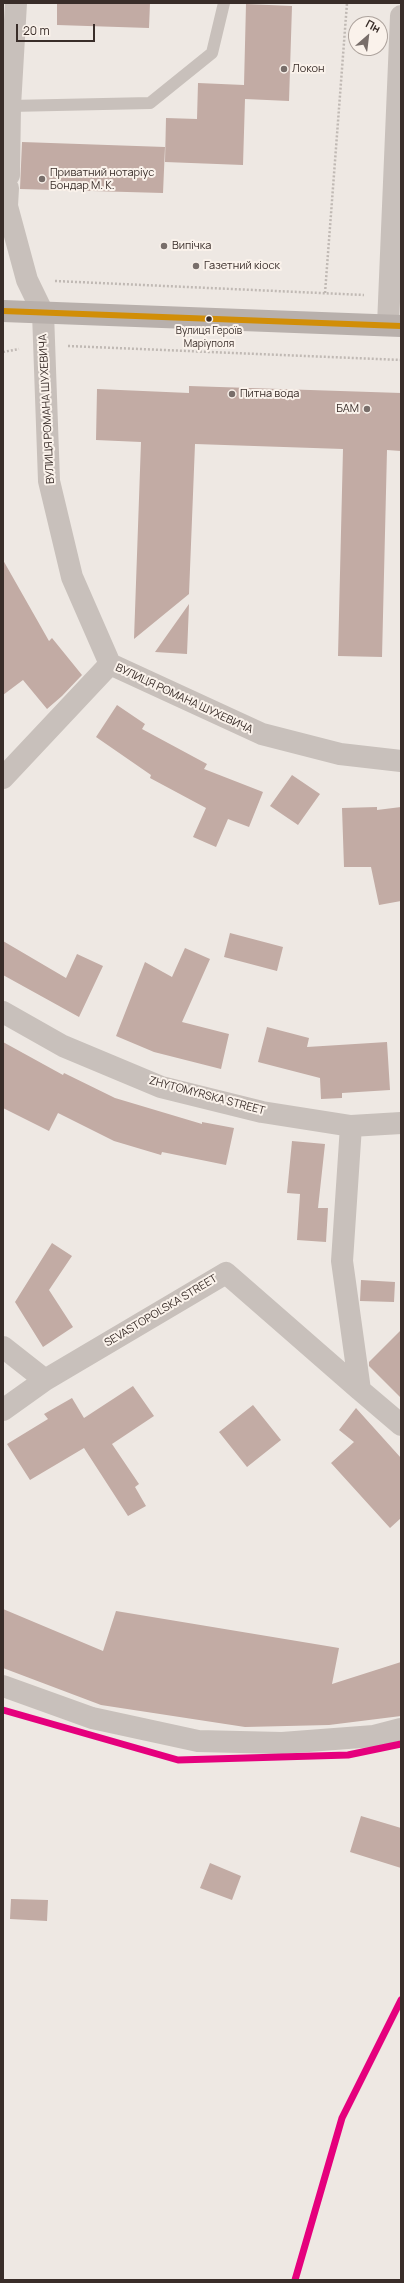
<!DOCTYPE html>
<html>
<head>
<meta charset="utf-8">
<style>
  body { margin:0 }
  #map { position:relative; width:404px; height:2283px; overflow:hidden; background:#eee8e3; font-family:Manrope,sans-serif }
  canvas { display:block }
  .frame { position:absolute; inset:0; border:4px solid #392d29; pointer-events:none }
  .north { position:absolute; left:348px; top:16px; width:40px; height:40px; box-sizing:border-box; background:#faf2eb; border:1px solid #ada39d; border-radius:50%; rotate:28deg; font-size:11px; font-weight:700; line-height:16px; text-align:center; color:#392d29 }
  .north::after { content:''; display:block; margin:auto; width:14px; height:18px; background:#786e6a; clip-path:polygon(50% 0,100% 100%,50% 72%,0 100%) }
  .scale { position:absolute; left:16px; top:24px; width:79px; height:18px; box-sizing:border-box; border:2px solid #392d29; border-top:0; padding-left:5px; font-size:12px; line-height:14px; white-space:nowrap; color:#392d29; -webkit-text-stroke:3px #faf2eb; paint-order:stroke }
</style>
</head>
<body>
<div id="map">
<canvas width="404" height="2283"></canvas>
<div class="frame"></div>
<div class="north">Пн</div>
<div class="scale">20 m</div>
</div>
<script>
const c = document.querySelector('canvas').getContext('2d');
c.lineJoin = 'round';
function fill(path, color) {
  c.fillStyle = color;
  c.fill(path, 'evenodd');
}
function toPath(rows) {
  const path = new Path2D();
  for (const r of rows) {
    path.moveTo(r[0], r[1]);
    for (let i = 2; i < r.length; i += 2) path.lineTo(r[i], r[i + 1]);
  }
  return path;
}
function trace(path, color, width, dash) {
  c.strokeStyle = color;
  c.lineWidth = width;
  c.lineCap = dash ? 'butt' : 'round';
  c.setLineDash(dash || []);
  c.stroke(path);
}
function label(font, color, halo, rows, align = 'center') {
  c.font = font + ' Manrope,sans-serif';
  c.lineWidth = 4;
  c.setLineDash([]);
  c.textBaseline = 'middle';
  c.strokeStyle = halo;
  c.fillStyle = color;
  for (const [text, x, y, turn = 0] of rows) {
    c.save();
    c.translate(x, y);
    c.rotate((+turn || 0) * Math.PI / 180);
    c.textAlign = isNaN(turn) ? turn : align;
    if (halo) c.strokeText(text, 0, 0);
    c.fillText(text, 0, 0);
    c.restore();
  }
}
const building = toPath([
  [57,3,150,3,149,28,57,25],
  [246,4,292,6,289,101,245,99,243,165,165,162,166,118,197,119,198,83,244,85],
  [22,142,165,147,163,193,20,189],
  [189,386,401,393,401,451,387,450,382,657,338,656,343,449,195,444,189,594,134,639,141,442,96,440,97,389,189,393],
  [3,560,49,641,52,638,82,675,62,696,47,709,23,680,3,695],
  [189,604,187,654,155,652],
  [117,705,145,724,142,729,207,764,204,769,263,792,249,827,228,819,216,847,193,837,206,808,150,778,151,775,96,737],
  [292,775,320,794,298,825,270,806],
  [377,807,377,810,401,807,401,901,379,905,371,867,344,867,342,808],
  [230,933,283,947,277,971,224,957],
  [3,941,66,978,77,954,103,966,79,1017,3,975],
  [185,948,210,959,182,1022,229,1034,221,1069,154,1052,116,1036,145,962,172,977],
  [267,1027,309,1038,307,1047,387,1042,390,1090,342,1093,342,1098,321,1099,320,1078,258,1062],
  [3,1042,63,1075,64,1073,115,1098,202,1124,202,1122,234,1128,226,1165,162,1152,161,1155,114,1141,58,1113,49,1131,3,1108],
  [292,1141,325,1144,318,1208,328,1208,326,1242,297,1240,300,1194,287,1193],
  [52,1243,72,1256,49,1290,73,1327,43,1347,15,1302],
  [361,1280,395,1282,394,1302,360,1301],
  [401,1330,401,1398,369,1366,369,1362],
  [133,1386,154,1416,112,1444,139,1484,135,1487,146,1506,128,1516,84,1448,30,1480,7,1444,48,1419,44,1414,72,1398,84,1418],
  [253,1405,281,1440,247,1467,219,1432],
  [356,1408,401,1458,401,1518,390,1528,331,1463,354,1442,339,1430],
  [3,1609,103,1651,116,1611,339,1648,332,1684,401,1662,401,1716,329,1725,245,1727,101,1705,3,1668],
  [361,1816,401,1828,401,1868,350,1852],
  [210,1863,241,1876,232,1900,200,1888],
  [11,1899,48,1900,47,1921,10,1919]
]);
const path = toPath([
  [55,281,364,295],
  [325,293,347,3],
  [68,346,401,360],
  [3,352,19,349]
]);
const service = toPath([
  [10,106,150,103,212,53,224,3]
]);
const minor = toPath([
  [9,175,10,106,16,3],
  [8,188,7,206,27,280,43,313,49,481,72,577,110,664,262,734,340,754,401,761],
  [388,325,401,16],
  [3,778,110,664],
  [3,1012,63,1046,161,1087,262,1112,351,1126,401,1123],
  [351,1126,342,1261,360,1390,401,1425],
  [3,1347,45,1380,3,1410],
  [45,1380,226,1273,360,1390],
  [3,1686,92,1718,198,1741,282,1743,374,1736,401,1729]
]);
const secondary = toPath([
  [3,311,401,326]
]);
const bus1 = toPath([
  [3,311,401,326]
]);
const rail1 = toPath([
  [3,1710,178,1760,348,1755,401,1744],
  [295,2280,342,2118,401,2000]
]);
const markers = [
  [284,69,4,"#786e6a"],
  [42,179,4,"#786e6a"],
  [164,246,4,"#786e6a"],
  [196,266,4,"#786e6a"],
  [209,319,3.5,"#392d29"],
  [232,394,4,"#786e6a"],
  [367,409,4,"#786e6a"]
];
const busNames = [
  ["Вулиця Героїв",209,331],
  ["Маріуполя",209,344]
];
const poiNames = [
  ["Локон",292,69],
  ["Приватний нотаріус",50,173],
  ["Бондар М. К.",50,186],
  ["Випічка",172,246],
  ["Газетний кіоск",204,266],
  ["Питна вода",240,394],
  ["БАМ",359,409,"right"]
];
const streetNames = [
  ["ВУЛИЦЯ РОМАНА ШУХЕВИЧА",47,409,-93],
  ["ВУЛИЦЯ РОМАНА ШУХЕВИЧА",184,699,25],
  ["ZHYTOMYRSKA STREET",207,1096,15],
  ["SEVASTOPOLSKA STREET",161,1311,-31]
];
fill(building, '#c2aba4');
trace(path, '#c0b9b4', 2.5, [2, 2]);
trace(service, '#c8c0bb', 12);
trace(minor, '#c8c0bb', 22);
trace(secondary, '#b8b0ac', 22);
trace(bus1, '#d18e08', 6);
trace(rail1, '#e5007d', 7);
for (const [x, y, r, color] of markers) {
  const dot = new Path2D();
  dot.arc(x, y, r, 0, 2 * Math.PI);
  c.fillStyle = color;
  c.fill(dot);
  trace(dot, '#faf2eb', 1.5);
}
label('10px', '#392d29', '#faf2eb', busNames);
label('11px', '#392d29', '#faf2eb', poiNames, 'left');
label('11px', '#392d29', '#faf2eb', streetNames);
</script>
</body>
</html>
